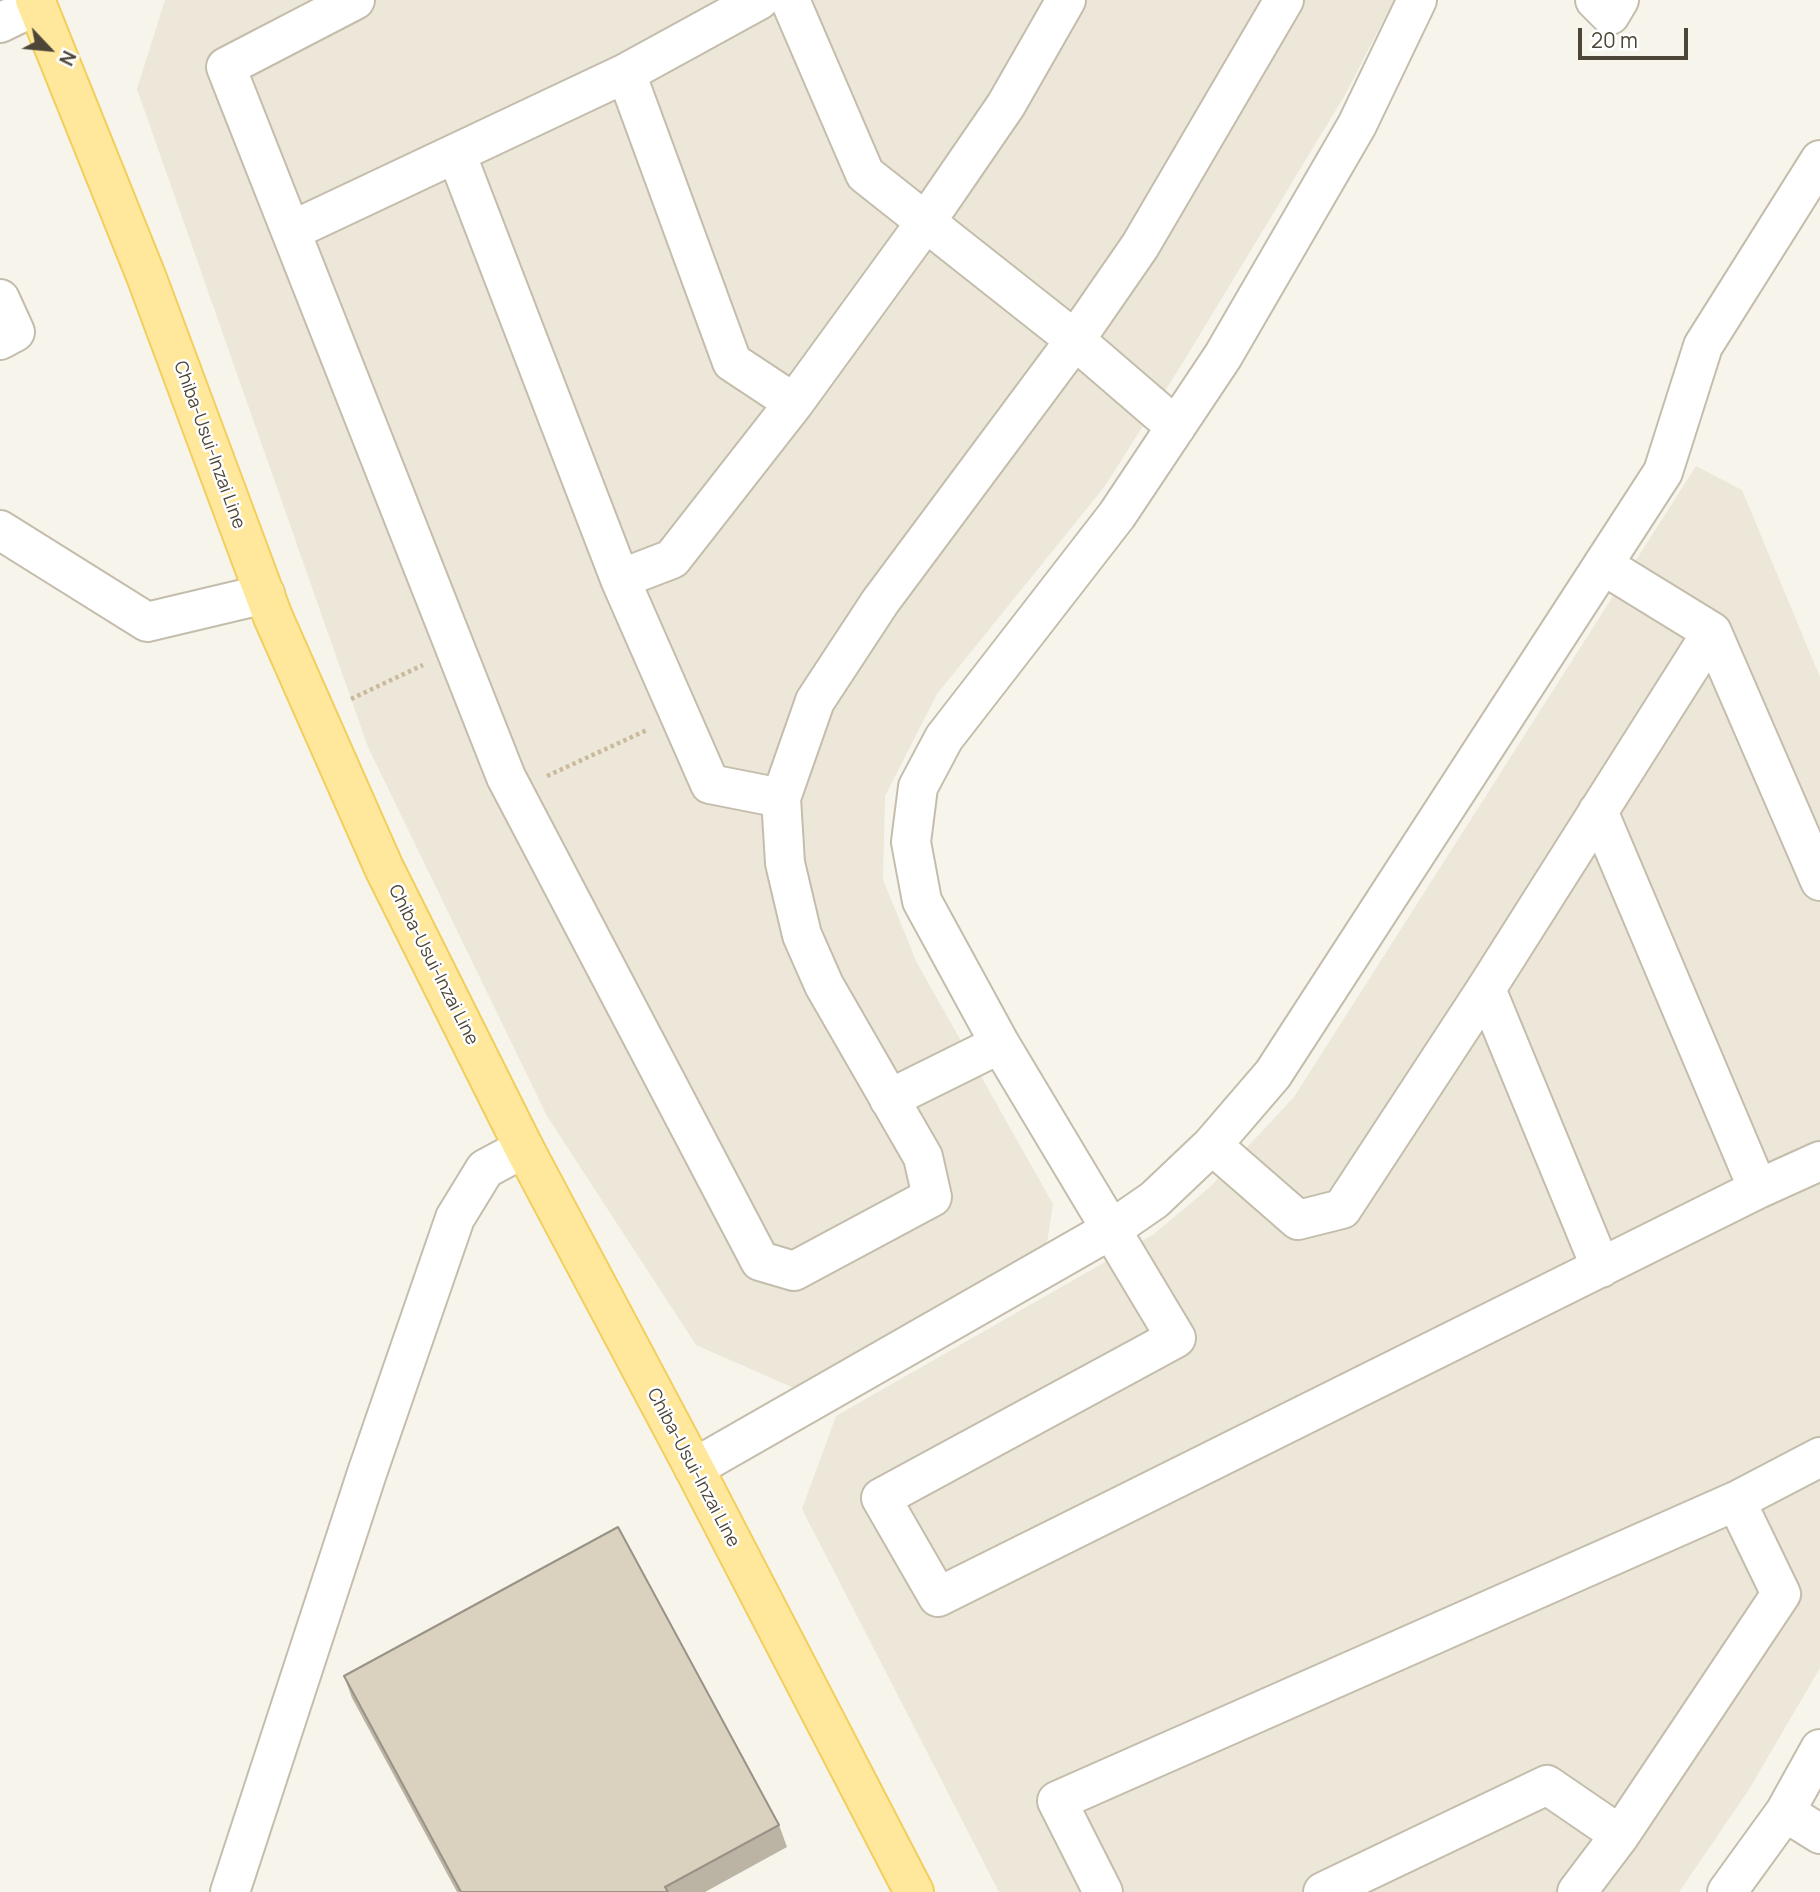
<!DOCTYPE html>
<html>
<head>
<meta charset="utf-8">
<style>
  body { margin:0 }
  #map { position:relative; width:1820px; height:1892px; overflow:hidden; background:#f7f4eb; font-family:Manrope,sans-serif }
  canvas { display:block }
  .north { position:absolute; left:14px; top:14px; width:70px; height:70px; -webkit-text-stroke:5px #fff; paint-order:stroke; rotate:116deg; font-size:19px; font-weight:700; line-height:28px; text-align:center; color:#4d4537 }
  .north::after { content:''; display:block; margin:auto; width:24px; height:32px; background:#4d4537; clip-path:polygon(50% 0,100% 100%,50% 72%,0 100%) }
  .scale { position:absolute; left:1578px; top:28px; width:110px; height:32px; box-sizing:border-box; border:4px solid #4d4537; border-top:0; padding-left:9px; font-size:21px; line-height:24px; white-space:nowrap; color:#4d4537; -webkit-text-stroke:5px #fff; paint-order:stroke }
</style>
</head>
<body>
<div id="map">
<canvas width="1820" height="1892"></canvas>
<div class="north">N</div>
<div class="scale">20 m</div>
</div>
<script>
const c = document.querySelector('canvas').getContext('2d');
c.lineJoin = 'round';
function fill(path, color) {
  c.fillStyle = color;
  c.fill(path, 'evenodd');
}
function toPath(rows) {
  const path = new Path2D();
  for (const r of rows) {
    path.moveTo(r[0], r[1]);
    for (let i = 2; i < r.length; i += 2) path.lineTo(r[i], r[i + 1]);
  }
  return path;
}
function trace(path, color, width, dash) {
  c.strokeStyle = color;
  c.lineWidth = width;
  c.lineCap = dash ? 'butt' : 'round';
  c.setLineDash(dash || []);
  c.stroke(path);
}
function label(font, color, halo, rows, align = 'center') {
  c.font = font + ' Manrope,sans-serif';
  c.lineWidth = 5;
  c.setLineDash([]);
  c.textBaseline = 'middle';
  c.strokeStyle = halo;
  c.fillStyle = color;
  for (const [text, x, y, turn = 0] of rows) {
    c.save();
    c.translate(x, y);
    c.rotate((+turn || 0) * Math.PI / 180);
    c.textAlign = isNaN(turn) ? turn : align;
    if (halo) c.strokeText(text, 0, 0);
    c.fillText(text, 0, 0);
    c.restore();
  }
}
const residential = toPath([
  [165,0,1394,0,1345,95,1185,359,1105,486,937,694,885,796,883,880,917,963,1053,1204,1047,1243,794,1388,696,1345,547,1116,368,747,137,89],
  [1696,466,1742,490,1820,677,1820,1668,1748,1791,1679,1892,999,1892,802,1509,836,1416,1154,1234,1210,1187,1294,1097]
]);
const path = toPath([
  [351,699,423,665],
  [547,776,647,730]
]);
const minor = toPath([
  [355,0,226,67,506,777,760,1261,794,1271,932,1197,923,1157,824,985,802,935,785,863,781,798,815,701,880,602,1075,340,1140,246,1284,0],
  [790,0,865,174,1075,340,1176,427],
  [1417,0,1357,125,1223,356,1117,515,944,738,918,787,911,842,922,901,1000,1044,1176,1338,881,1498,938,1597,1758,1189,1820,1161],
  [1595,0,1610,15,1619,0],
  [0,23,37,5],
  [626,73,732,362,794,403],
  [456,153,620,579,710,784,781,798],
  [291,231,626,73,759,0],
  [0,299,15,332,0,340],
  [0,530,147,622,265,594],
  [1603,565,1712,632,1820,881],
  [620,579,672,559,794,403,925,223,1006,105,1066,0],
  [1598,811,1758,1189],
  [1486,989,1601,1268],
  [889,1099,1000,1044],
  [1212,1145,1298,1220,1342,1209,1486,989,1712,632],
  [230,1892,367,1473,455,1218,485,1169,524,1148],
  [1103,1892,1057,1801,1736,1501,1820,1457],
  [1323,1892,1547,1785,1620,1835],
  [1577,1892,1620,1835,1781,1594,1736,1501]
]);
const tertiary = toPath([
  [694,1468,1112,1229,1154,1200,1212,1145,1273,1074,1663,472,1703,346,1820,160],
  [1785,1812,1820,1834],
  [1727,1892,1785,1812,1820,1749]
]);
const primary = toPath([
  [35,0,146,276,273,617,384,868,524,1148,694,1468,914,1892]
]);
const wall = toPath([
  [344,1676,779,1825,787,1847,705,1892,457,1892,352,1698]
]);
const building = toPath([
  [618,1527,779,1825,665,1887,668,1892,461,1892,344,1676,618,1527]
]);
const streetNames = [
  ["Chiba-Usui-Inzai Line",209,445,70],
  ["Chiba-Usui-Inzai Line",433,965,63],
  ["Chiba-Usui-Inzai Line",693,1468,62]
];
fill(residential, '#ece7d8');
trace(minor, '#c4bdac', 42);
trace(tertiary, '#c4bdac', 42);
trace(primary, '#f2ce5d', 42);
trace(path, '#c8ba9b', 4.5, [3.5, 3.5]);
trace(minor, '#fff', 38);
trace(tertiary, '#fff', 38);
trace(primary, '#ffe89c', 38);
fill(wall, '#bbb4a4');
fill(building, '#dad1bf');
trace(building, '#999286', 2);
label('18px', '#4d4537', '#fff', streetNames);
</script>
</body>
</html>
